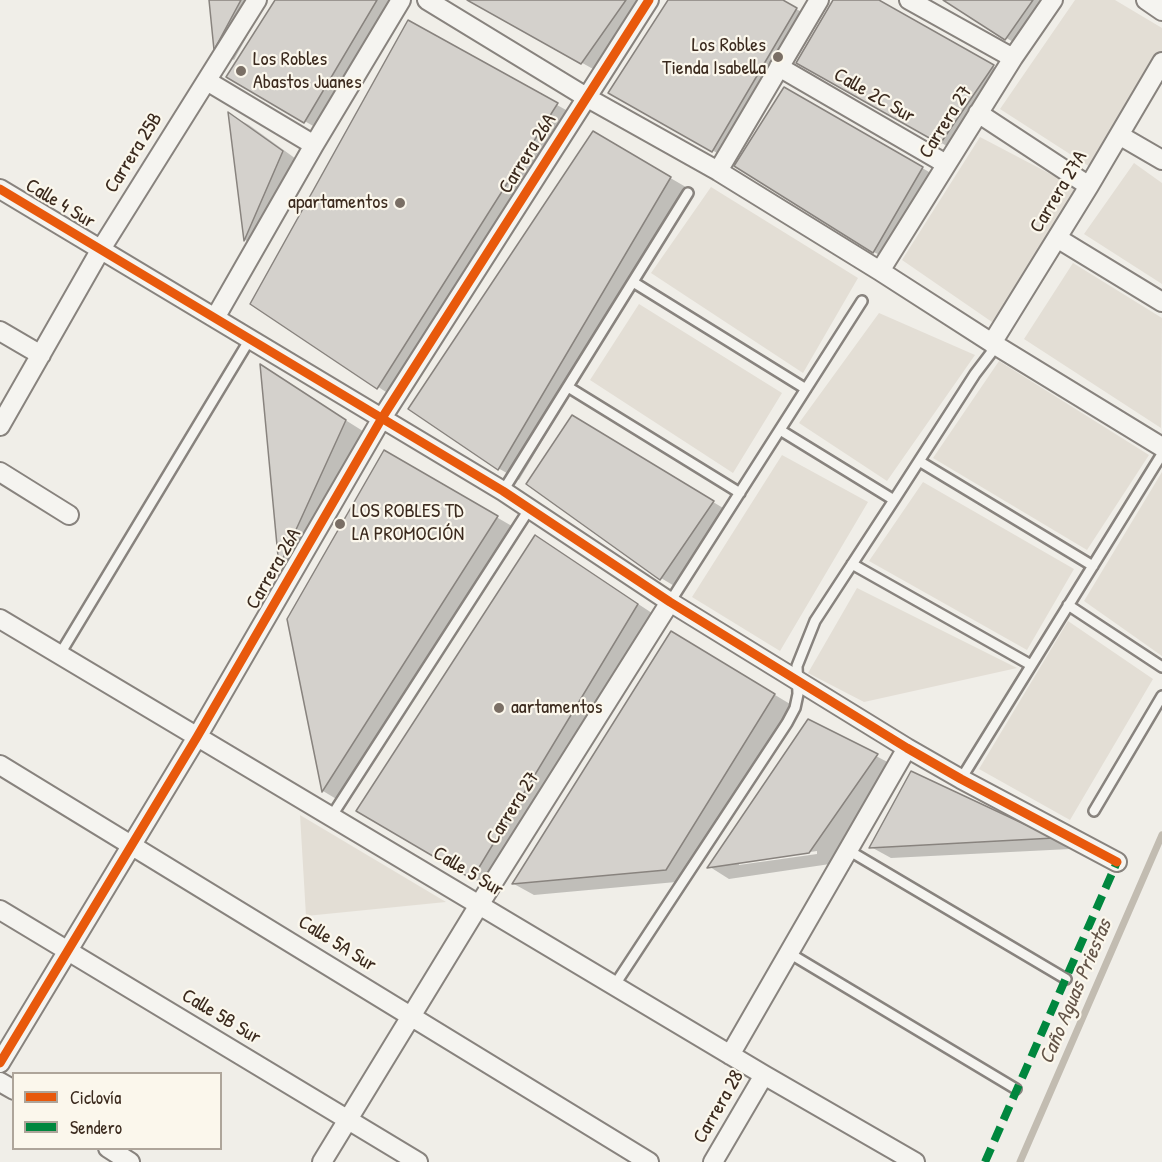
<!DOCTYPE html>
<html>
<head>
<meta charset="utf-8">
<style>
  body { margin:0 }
  #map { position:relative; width:1162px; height:1162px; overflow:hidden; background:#f0eee8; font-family:"Patrick Hand",sans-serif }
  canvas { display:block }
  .legend { position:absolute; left:12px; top:1072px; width:210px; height:78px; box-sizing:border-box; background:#fbf7ec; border:2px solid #aea59a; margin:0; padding:8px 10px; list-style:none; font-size:18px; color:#3b2a1e }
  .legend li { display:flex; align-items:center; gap:12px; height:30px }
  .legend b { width:30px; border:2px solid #aea59a }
</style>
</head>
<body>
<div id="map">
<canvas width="1162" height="1162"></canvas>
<ul class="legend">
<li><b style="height:8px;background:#e8590c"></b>Ciclovía</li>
<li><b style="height:8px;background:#00873e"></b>Sendero</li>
</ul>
</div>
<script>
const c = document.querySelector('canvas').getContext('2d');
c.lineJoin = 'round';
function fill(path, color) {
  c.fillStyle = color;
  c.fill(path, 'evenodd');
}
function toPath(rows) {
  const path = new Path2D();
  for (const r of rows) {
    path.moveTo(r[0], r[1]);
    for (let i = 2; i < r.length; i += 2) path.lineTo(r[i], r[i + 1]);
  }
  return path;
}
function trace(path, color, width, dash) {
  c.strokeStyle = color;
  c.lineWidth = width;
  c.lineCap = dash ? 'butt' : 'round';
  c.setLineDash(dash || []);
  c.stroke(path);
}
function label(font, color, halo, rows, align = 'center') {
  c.font = font + ' "Patrick Hand",sans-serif';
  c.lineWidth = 4.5;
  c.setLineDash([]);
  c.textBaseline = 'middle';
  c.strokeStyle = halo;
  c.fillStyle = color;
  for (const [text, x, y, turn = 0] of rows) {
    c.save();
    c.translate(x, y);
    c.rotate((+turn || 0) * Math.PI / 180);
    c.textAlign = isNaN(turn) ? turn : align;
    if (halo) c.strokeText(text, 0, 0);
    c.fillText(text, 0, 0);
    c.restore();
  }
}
const built = toPath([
  [1075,0,1115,0,1162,28,1162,57,1090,167,1000,109],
  [980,137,1079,189,992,322,902,260],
  [1134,163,1162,183,1162,284,1084,234],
  [711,187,858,278,803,373,651,273],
  [1073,263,1162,318,1161,428,1024,339],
  [639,304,782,393,733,473,590,380],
  [879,313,975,355,887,481,799,423],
  [999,361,1149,455,1087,550,933,458],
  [782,455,868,502,780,651,692,597],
  [1162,472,1162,656,1084,601],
  [923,482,1074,569,1027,650,869,561],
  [857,588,1017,668,864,702,808,673],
  [1068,621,1153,679,1070,820,979,769],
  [300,815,446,902,306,916]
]);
const shadow = toPath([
  [210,0,267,0,234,60,215,49],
  [276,0,389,0,400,6,325,133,228,76],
  [470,0,655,0,602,74],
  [670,0,779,0,817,20,733,162,610,92],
  [834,0,876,0,1013,78,961,154,798,62],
  [945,0,1062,0,1026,50],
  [785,89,943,180,894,263,874,252],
  [557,105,577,116,398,400,252,303],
  [230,115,249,125,303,164,264,251,245,240],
  [593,133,691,190,519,480,498,468],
  [261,367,366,433,300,577,280,566],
  [592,429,733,514,681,590,661,578],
  [384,452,517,529,343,803,323,791,289,619],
  [536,537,658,617,493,890,358,811],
  [672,633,795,707,687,881,534,895,514,884],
  [809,721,897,767,830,864,729,879,710,867],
  [817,851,817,854,739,865,739,862],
  [911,773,1053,839,1070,849,891,858,871,847]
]);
const stream = toPath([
  [1020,1162,1162,835]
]);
const building = toPath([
  [209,0,241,0,214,50,209,0],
  [275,0,377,0,304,123,226,77,275,0],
  [467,0,626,0,581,64,467,0],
  [668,0,783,0,797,8,712,152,608,93,668,0],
  [833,0,879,0,994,65,940,144,796,63,833,0],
  [943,0,1033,0,1005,40,943,0],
  [408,20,558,103,377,389,250,304,408,20],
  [784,87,923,167,873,253,734,166,784,87],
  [228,112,283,151,244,241,228,112],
  [593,131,671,177,498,470,408,409,593,131],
  [260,364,346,420,279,567,260,364],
  [572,415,714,501,660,580,526,484,572,415],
  [384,450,498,516,322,792,287,619,384,450],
  [535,535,638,604,472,879,356,811,535,535],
  [671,631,775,694,666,870,512,884,671,631],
  [808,719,878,754,809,853,707,868,808,719],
  [911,771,1054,838,869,848,911,771]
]);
const lane = toPath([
  [633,282,806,389],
  [568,387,740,493],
  [919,461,1093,566],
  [503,491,688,193],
  [894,500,975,374,991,353,992,343],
  [852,564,1031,665],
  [670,602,862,301],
  [1068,605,1162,667],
  [60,654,250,339],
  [961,779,1162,454],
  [1094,811,1162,696],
  [331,817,530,508],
  [848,850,1066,979],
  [789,953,1016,1089],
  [614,986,787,723,795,708,798,694,797,666,815,621,894,500,780,430]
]);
const street = toPath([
  [427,0,586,97,718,171,880,271,992,343,1162,447],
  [909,0,1013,58],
  [1146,0,1162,11],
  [779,67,946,164],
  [207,81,314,145],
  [978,113,1089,186],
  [1119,135,1162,160],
  [718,171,819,0],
  [0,189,503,491,670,602,907,748,961,779,1117,862],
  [1057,238,1162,302],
  [880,271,1013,58,1053,0],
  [215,318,314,145,401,0],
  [0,331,41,355],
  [992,343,1089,186,1162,62],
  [0,426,101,249,257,0],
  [0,472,69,515],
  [0,619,764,1075,915,1162],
  [0,765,649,1162],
  [0,910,418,1162],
  [730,1055,907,748],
  [0,1063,197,737,382,418,649,0],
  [0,1082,14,1090],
  [108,1148,130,1162],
  [322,1162,479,905,670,602],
  [713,1162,764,1075]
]);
const quiet = toPath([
  [985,1162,1117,862]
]);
const cycleway = toPath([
  [0,189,503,491,670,602,907,748,961,779,1117,862],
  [0,1063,197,737,382,418,649,0]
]);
const markers = [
  [778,57,6,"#7a6f65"],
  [241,71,6,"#7a6f65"],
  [400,203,6,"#7a6f65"],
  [340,524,6,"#7a6f65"],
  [499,708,6,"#7a6f65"]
];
const poiNames = [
  ["Los Robles",766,46,"right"],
  ["Tienda Isabella",766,69,"right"],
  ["Los Robles",253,60],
  ["Abastos Juanes",253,83],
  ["apartamentos",388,203,"right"],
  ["LOS ROBLES TD",352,512],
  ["LA PROMOCIÓN",352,535],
  ["aartamentos",511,708]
];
const streetNames = [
  ["Calle 2C Sur",874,96,30],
  ["Carrera 27",946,122,-58],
  ["Carrera 25B",134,153,-58],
  ["Carrera 26A",528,154,-58],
  ["Carrera 27A",1059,192,-59],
  ["Calle 4 Sur",60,204,31],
  ["Carrera 26A",274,569,-60],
  ["Carrera 27",513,808,-58],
  ["Calle 5 Sur",468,872,31],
  ["Calle 5A Sur",337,944,32],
  ["Calle 5B Sur",221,1017,31],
  ["Carrera 28",719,1107,-60]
];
const waterNames = [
  ["Caño Aguas Priestas",1076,992,-67]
];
fill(built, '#e3ded5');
fill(shadow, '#0003');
trace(stream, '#c2bcb1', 7);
fill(building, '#d4d1cc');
trace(building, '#88837e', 1.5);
trace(lane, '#88837e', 14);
trace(street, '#88837e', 22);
trace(lane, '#f5f4f0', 9);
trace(street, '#f5f4f0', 18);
trace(quiet, '#00873e', 8, [15, 8]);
trace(cycleway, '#e8590c', 9);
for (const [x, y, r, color] of markers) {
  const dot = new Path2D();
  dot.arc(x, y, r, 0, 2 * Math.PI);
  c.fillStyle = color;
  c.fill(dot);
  trace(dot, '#fbf7ec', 2);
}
label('20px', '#3b2a1e', '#fbf7ec', poiNames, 'left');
label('20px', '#3b2a1e', '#fbf7ec', streetNames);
label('italic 21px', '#645549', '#fbf7ec', waterNames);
</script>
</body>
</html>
